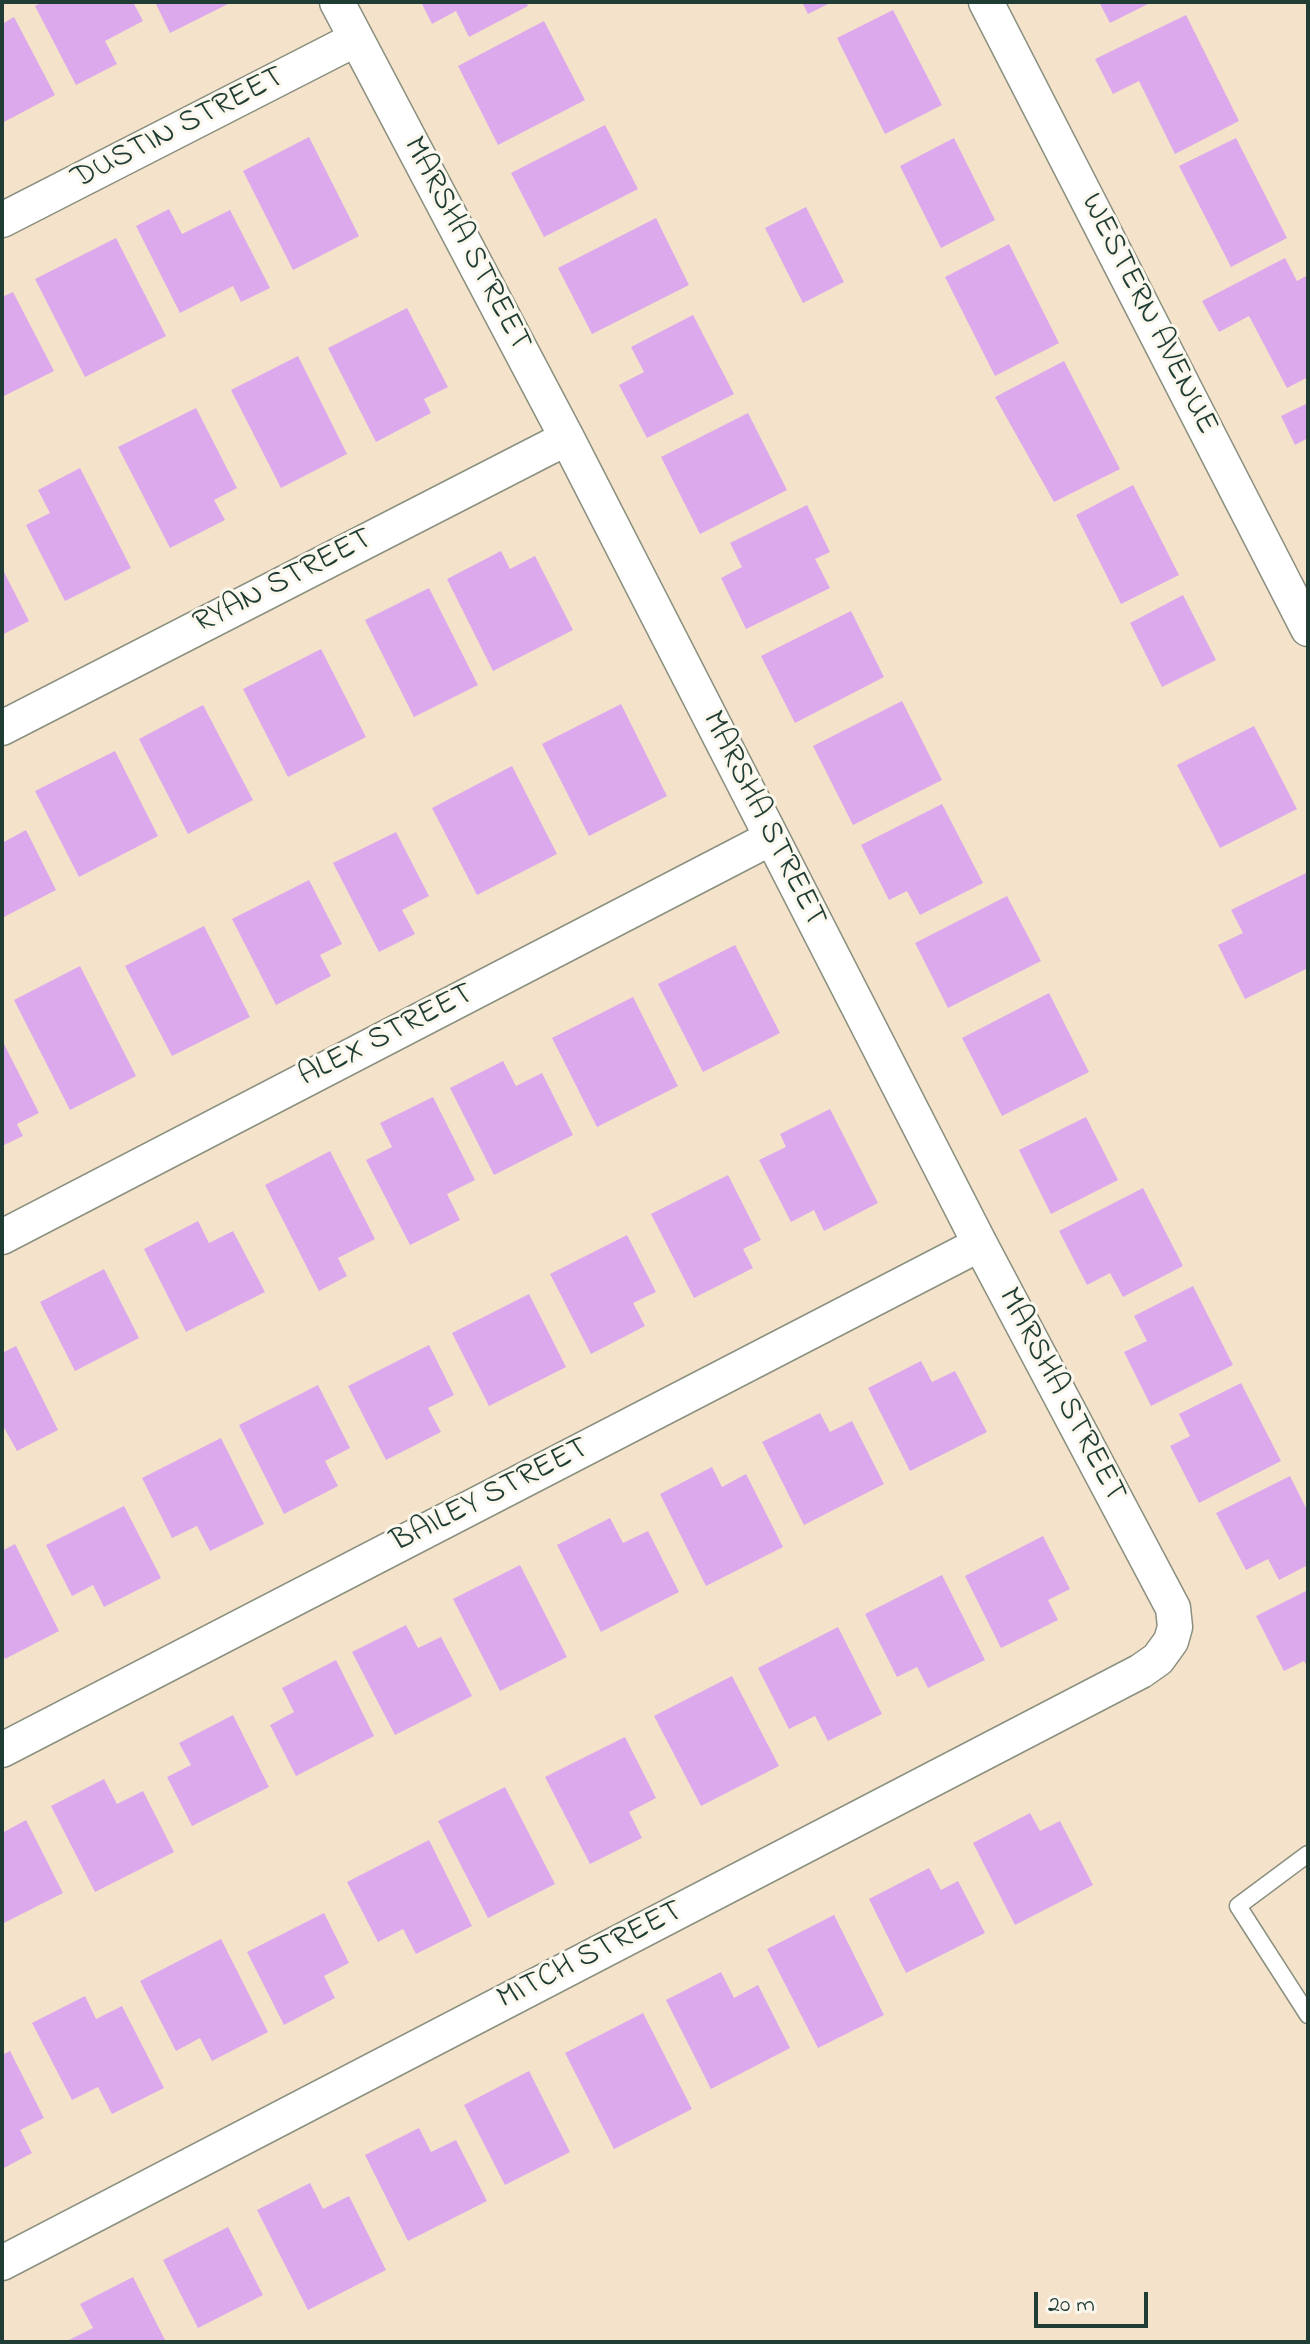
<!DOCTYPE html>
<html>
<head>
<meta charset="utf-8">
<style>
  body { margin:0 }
  #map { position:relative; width:1310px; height:2344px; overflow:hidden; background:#f5e2ca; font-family:"Indie Flower",sans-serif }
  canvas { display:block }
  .frame { position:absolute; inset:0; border:4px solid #1f3d34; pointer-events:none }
  .scale { position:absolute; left:1034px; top:2292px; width:114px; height:36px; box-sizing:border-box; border:4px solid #1f3d34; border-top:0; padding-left:10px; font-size:24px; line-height:28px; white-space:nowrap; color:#1f3d34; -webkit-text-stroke:6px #fbf7ec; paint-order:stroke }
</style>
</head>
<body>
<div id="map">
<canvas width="1310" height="2344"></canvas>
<div class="frame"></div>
<div class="scale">20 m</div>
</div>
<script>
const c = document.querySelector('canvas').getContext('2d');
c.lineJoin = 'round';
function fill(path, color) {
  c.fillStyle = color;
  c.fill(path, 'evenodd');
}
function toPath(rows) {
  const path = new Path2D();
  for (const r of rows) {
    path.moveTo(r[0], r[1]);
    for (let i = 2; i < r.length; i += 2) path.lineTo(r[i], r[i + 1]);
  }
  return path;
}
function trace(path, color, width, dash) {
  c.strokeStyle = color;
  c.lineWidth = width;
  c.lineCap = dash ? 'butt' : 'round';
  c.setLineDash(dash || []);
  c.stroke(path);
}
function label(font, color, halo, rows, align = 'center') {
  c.font = font + ' "Indie Flower",sans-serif';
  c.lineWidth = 6;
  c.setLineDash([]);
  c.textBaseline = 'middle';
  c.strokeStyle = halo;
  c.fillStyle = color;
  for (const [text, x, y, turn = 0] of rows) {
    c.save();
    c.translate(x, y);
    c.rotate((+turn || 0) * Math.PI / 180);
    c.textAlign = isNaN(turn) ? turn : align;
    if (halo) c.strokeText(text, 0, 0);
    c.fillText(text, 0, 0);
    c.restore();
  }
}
const building = toPath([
  [43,2,133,2,143,21,105,41,117,64,76,85,35,6],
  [155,2,232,2,170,33],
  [421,2,526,2,528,6,469,37,456,11,432,24],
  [802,2,832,2,808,14],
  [1099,2,1152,2,1110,23],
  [893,10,942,105,885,134,837,38],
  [1186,15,1239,121,1175,154,1139,81,1113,94,1095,59],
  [14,17,55,95,2,123,2,24],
  [544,21,585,100,498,145,458,66],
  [605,125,638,189,544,237,511,173],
  [309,137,359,236,293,270,243,171],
  [954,138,995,220,941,248,900,166],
  [1236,138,1287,238,1231,267,1179,166],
  [806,207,844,282,803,303,765,228],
  [169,209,182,234,230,210,270,288,241,302,233,286,180,313,136,226],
  [656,218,689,285,592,334,558,268],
  [116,238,166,336,85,377,35,279],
  [1009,244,1059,343,995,376,945,277],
  [1285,258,1297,281,1308,275,1308,377,1287,388,1249,316,1219,332,1202,301],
  [13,292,54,371,2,397,2,297],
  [407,308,448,387,424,399,431,413,376,442,328,348],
  [693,315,734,394,647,438,619,385,644,372,631,347],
  [298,356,347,454,281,488,231,390],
  [1064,361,1120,469,1054,502,995,397],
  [1308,403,1308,438,1295,445,1281,416],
  [196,408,237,488,214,500,225,520,170,548,118,447],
  [748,413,787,490,700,534,661,457],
  [80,468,131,568,65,601,26,525,50,513,38,490],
  [1133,485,1179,575,1121,604,1076,515],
  [807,505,830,552,815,559,830,588,746,629,721,578,742,567,730,543],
  [501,551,510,569,535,556,573,630,493,671,447,579],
  [2,568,29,621,2,635],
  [429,588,478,685,414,717,365,620],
  [1183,595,1216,660,1162,687,1130,623],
  [851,611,884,677,795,723,761,656],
  [321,649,366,737,288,777,243,689],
  [902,701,942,780,853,825,813,746],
  [621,704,667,796,589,836,542,744],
  [203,705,253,800,188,834,139,739],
  [1254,726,1297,809,1220,848,1177,765],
  [115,751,158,836,79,877,35,791],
  [512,766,557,854,477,895,432,808],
  [942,804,983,883,920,915,907,891,889,900,861,845],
  [26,830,56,890,2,918,2,843],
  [396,832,429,896,402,910,415,934,379,952,333,863],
  [1308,872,1308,968,1245,999,1218,945,1243,933,1231,910],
  [309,880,342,944,320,955,331,976,276,1005,232,919],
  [1007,896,1041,961,948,1008,915,943],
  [204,926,250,1017,172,1056,125,966],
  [735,945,780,1033,703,1072,658,984],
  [80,966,136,1076,70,1110,14,1000],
  [1049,993,1089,1072,1002,1116,962,1038],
  [633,997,678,1086,597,1127,552,1038],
  [2,1040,39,1113,17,1124,23,1136,2,1146],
  [503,1061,516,1086,542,1073,573,1135,494,1175,450,1088],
  [433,1097,475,1180,447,1194,460,1220,410,1245,366,1160,392,1147,380,1123],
  [830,1109,878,1203,824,1231,814,1210,791,1222,759,1160,786,1147,780,1134],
  [1086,1117,1118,1180,1051,1214,1019,1150],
  [330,1151,375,1239,338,1258,347,1276,319,1291,265,1185],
  [728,1175,761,1240,743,1249,753,1268,694,1298,651,1214],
  [1143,1188,1183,1266,1123,1297,1110,1273,1087,1285,1059,1231],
  [198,1221,209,1243,233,1231,265,1292,186,1332,144,1249],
  [627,1235,656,1292,633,1303,645,1326,591,1354,550,1274],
  [104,1269,139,1338,75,1371,40,1302],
  [1193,1286,1233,1365,1151,1406,1124,1352,1147,1341,1134,1316],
  [529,1294,566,1367,489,1406,452,1333],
  [429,1345,454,1395,428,1408,441,1432,386,1460,348,1386],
  [16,1346,58,1430,17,1451,2,1424,2,1353],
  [921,1361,932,1382,955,1371,987,1432,910,1471,868,1388],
  [1241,1383,1281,1461,1199,1503,1170,1446,1190,1436,1179,1414],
  [318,1385,350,1448,325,1461,338,1486,284,1514,239,1425],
  [820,1413,830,1432,852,1421,884,1484,804,1525,762,1442],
  [221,1438,264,1524,210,1551,197,1526,172,1538,142,1478],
  [712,1467,722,1487,746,1474,783,1547,706,1586,660,1494],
  [1290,1476,1308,1512,1308,1565,1279,1580,1268,1559,1246,1570,1216,1513],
  [124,1506,161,1578,104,1607,93,1585,72,1596,46,1545],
  [610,1518,623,1543,648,1531,679,1592,601,1632,557,1545],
  [1043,1536,1070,1589,1048,1600,1058,1620,1001,1648,965,1576],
  [15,1544,59,1631,5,1659,2,1652,2,1551],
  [520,1565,567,1657,500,1691,453,1599],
  [942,1575,985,1660,928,1688,917,1667,897,1677,865,1614],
  [1308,1590,1308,1668,1304,1661,1284,1671,1256,1616],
  [406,1625,418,1648,441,1637,472,1696,395,1735,352,1652],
  [838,1627,882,1714,828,1741,815,1716,789,1729,758,1668],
  [336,1660,374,1736,296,1776,270,1725,294,1712,282,1688],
  [732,1676,779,1766,701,1806,654,1716],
  [233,1715,269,1787,192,1826,167,1777,191,1765,179,1743],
  [625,1737,656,1798,629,1812,642,1838,590,1864,545,1777],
  [104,1779,117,1804,143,1791,174,1852,95,1892,51,1806],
  [505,1787,555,1884,488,1918,438,1821],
  [1030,1813,1040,1831,1060,1821,1093,1885,1015,1925,973,1843],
  [26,1820,63,1893,2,1924,2,1833],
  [429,1840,472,1926,416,1954,403,1929,378,1942,347,1882],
  [929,1868,941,1890,958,1881,985,1933,906,1973,869,1899],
  [324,1913,349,1963,324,1976,335,1998,284,2025,247,1952],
  [834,1915,884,2015,818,2048,767,1949],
  [221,1939,268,2032,212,2061,200,2038,176,2051,140,1981],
  [721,1972,734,1998,758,1985,790,2048,711,2089,666,2000],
  [85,1996,96,2019,122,2006,164,2088,112,2114,98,2087,72,2100,32,2023],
  [643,2013,692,2109,614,2149,565,2053],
  [10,2051,44,2118,20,2130,32,2153,2,2169,2,2055],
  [529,2071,570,2152,505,2185,464,2105],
  [419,2128,431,2152,456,2140,487,2201,408,2241,365,2155],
  [310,2183,323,2209,349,2196,386,2270,308,2310,257,2210],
  [228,2227,263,2295,198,2328,163,2260],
  [133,2277,166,2342,65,2342,93,2328,80,2304]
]);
const service = toPath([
  [1308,1854,1238,1906,1308,2015]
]);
const minor = toPath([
  [986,2,1308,629],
  [2,220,356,39],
  [2,728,567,438],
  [2,1237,771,838],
  [2,1750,980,1244],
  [2,2263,1141,1671,1158,1659,1171,1641,1175,1627,1173,1608,980,1244,567,438,337,2]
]);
const streetNames = [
  ["DUSTIN STREET",179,130,-27],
  ["MARSHA STREET",465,245,62],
  ["WESTERN AVENUE",1147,315,63],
  ["RYAN STREET",284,583,-27],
  ["MARSHA STREET",762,820,63],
  ["ALEX STREET",387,1037,-27],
  ["MARSHA STREET",1060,1396,62],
  ["BAILEY STREET",491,1497,-27],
  ["MITCH STREET",591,1957,-27]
];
fill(building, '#dcaaec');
trace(service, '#8a907f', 19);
trace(minor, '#8a907f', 37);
trace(service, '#fff', 16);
trace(minor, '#fff', 34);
label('32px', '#1f3d34', '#fbf7ec', streetNames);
</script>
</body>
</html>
